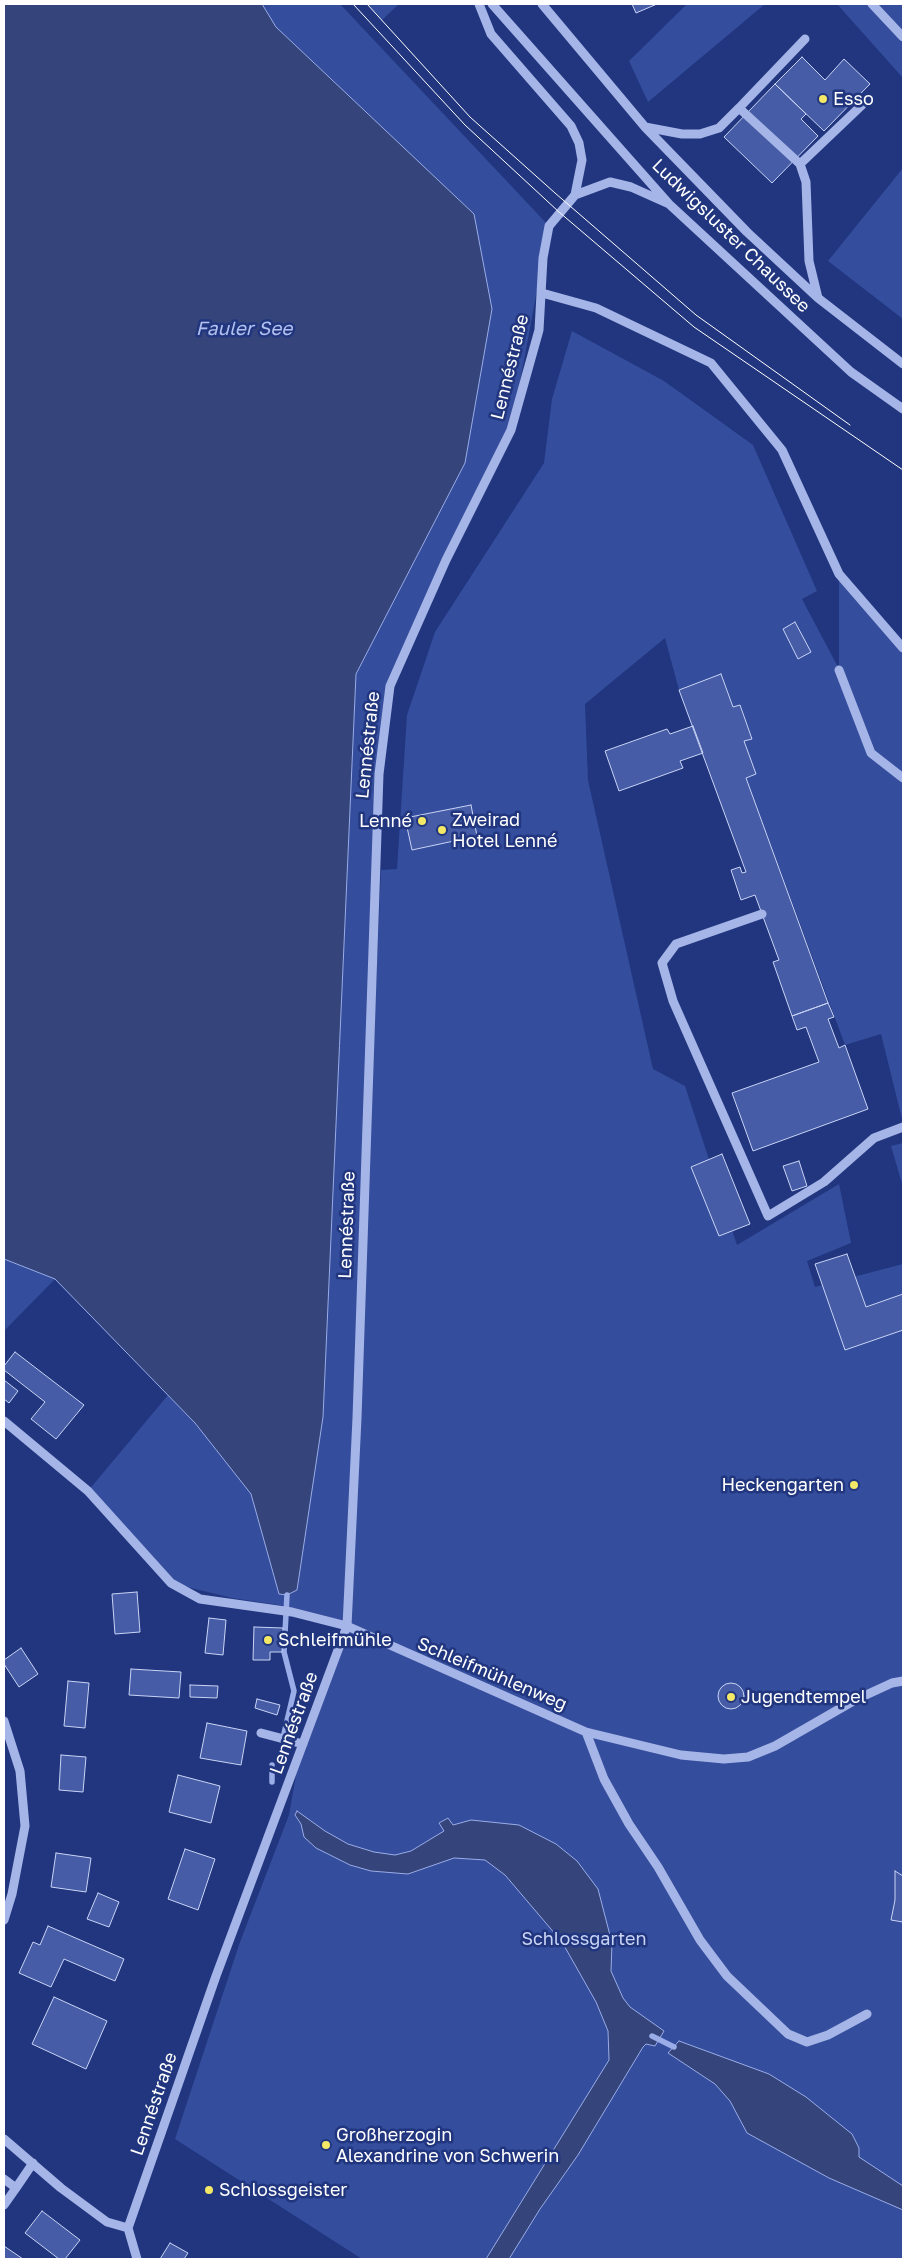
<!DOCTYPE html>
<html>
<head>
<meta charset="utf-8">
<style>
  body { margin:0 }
  #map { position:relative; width:907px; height:2263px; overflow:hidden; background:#21367f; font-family:"Golos Text",sans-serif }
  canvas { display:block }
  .frame { position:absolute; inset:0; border:5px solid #fff; pointer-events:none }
</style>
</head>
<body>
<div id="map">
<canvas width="907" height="2263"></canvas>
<div class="frame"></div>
</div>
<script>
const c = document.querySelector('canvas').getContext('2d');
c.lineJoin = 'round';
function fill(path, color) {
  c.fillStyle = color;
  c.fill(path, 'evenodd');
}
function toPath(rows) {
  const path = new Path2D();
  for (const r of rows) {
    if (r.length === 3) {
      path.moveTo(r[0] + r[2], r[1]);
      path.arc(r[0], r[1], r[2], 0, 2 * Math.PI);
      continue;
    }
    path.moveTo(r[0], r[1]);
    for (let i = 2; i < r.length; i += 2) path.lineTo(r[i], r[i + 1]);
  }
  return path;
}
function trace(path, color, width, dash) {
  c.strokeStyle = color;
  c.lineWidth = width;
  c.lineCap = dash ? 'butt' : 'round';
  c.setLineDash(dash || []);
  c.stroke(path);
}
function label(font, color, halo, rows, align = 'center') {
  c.font = font + ' "Golos Text",sans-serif';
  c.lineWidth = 5;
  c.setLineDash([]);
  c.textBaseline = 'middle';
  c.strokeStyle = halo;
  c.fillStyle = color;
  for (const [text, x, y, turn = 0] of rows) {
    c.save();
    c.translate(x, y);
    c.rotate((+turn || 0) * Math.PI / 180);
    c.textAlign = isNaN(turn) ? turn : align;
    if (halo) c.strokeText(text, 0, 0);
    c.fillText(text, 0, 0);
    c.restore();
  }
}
const green = toPath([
  [262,4,340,4,549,226,511,430,390,686,379,774,361,1336,381,870,397,869,407,715,435,632,544,463,552,399,572,331,664,381,753,445,817,591,802,599,839,669,839,574,903,652,903,1123,881,1034,845,1045,746,778,756,774,744,741,752,738,740,705,733,707,721,674,679,690,665,638,585,704,588,780,653,1069,685,1086,737,1245,839,1184,851,1243,807,1261,815,1287,903,1264,903,2259,362,2259,175,2139,240,1942,289,1815,300,1753,346,1627,285,1606,232,1598,171,1583,88,1491,168,1395,195,1423,251,1494,279,1593,323,1417,356,674,465,463,276,27],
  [367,4,399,4,382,20],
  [687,4,765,4,648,102,629,61],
  [837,4,903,4,903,78],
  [903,168,903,319,828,261],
  [903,1143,903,1187,891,1146],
  [4,1259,55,1279,4,1331]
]);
const water = toPath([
  [4,4,262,4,276,27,474,214,492,309,465,463,356,674,323,1417,297,1590,287,1595,279,1594,251,1494,195,1423,55,1279,4,1259,4,4],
  [297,1811,325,1831,348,1844,374,1852,395,1855,411,1851,444,1831,439,1823,448,1818,453,1825,471,1820,519,1825,556,1844,577,1861,598,1889,612,1943,611,1971,623,1998,630,2007,664,2031,655,2046,646,2044,643,2047,578,2155,540,2209,509,2259,486,2259,609,2060,608,2031,596,2002,562,1942,505,1875,485,1860,454,1858,408,1874,371,1871,350,1865,316,1848,304,1837,301,1824,295,1815,297,1811],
  [679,2041,769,2074,806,2097,852,2134,859,2148,859,2157,903,2186,903,2210,829,2178,747,2133,730,2101,715,2084,668,2053,679,2041]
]);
const stream = toPath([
  [283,1738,294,1691,284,1652,287,1595],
  [272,1765,272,1782],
  [652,2036,674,2047]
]);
const building = toPath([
  [632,4,657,4,636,13,632,4],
  [802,57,825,80,844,59,870,84,824,131,775,84,802,57],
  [775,84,806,114,801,119,818,136,772,183,724,137,775,84],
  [795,622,811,652,798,659,783,629,795,622],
  [721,674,733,707,740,705,752,739,744,741,756,774,746,778,828,1003,792,1016,773,962,779,960,755,895,741,900,731,870,740,867,742,873,746,872,679,690,721,674],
  [693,726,703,753,680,761,683,768,619,791,605,751,667,729,670,734,693,726],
  [471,805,477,836,412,850,405,818,471,805],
  [828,1003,834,1017,828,1019,839,1048,845,1045,868,1109,753,1151,732,1093,819,1062,806,1027,797,1030,792,1016,828,1003],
  [722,1154,750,1224,719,1236,691,1167,722,1154],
  [799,1161,807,1186,792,1191,783,1166,799,1161],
  [847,1254,866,1307,903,1294,903,1330,845,1350,815,1264,847,1254],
  [15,1352,84,1405,56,1439,31,1419,45,1402,4,1370,4,1366,15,1352],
  [4,1380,18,1391,9,1403,4,1399,4,1380],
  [137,1592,140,1632,115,1634,112,1594,137,1592],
  [209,1618,226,1620,223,1655,205,1653,209,1618],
  [254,1627,283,1628,282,1652,270,1652,270,1660,253,1660,254,1627],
  [21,1648,38,1674,19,1687,4,1664,4,1660,21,1648],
  [131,1669,181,1672,179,1698,129,1695,131,1669],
  [68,1681,89,1683,85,1728,64,1726,68,1681],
  [731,1696,13],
  [190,1685,218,1686,217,1698,190,1697,190,1685],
  [257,1699,280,1705,277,1715,255,1708,257,1699],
  [207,1723,247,1731,241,1765,200,1758,207,1723],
  [61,1755,86,1757,83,1792,59,1790,61,1755],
  [178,1775,220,1786,211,1823,169,1812,178,1775],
  [185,1849,215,1859,198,1910,168,1899,185,1849],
  [56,1853,91,1858,86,1892,51,1887,56,1853],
  [895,1871,903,1876,903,1922,891,1920,895,1900,895,1871],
  [98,1893,119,1902,109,1927,87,1919,98,1893],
  [48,1926,124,1959,115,1981,64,1959,51,1987,19,1973,33,1942,40,1945,48,1926],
  [54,1997,107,2021,86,2069,32,2044,54,1997],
  [42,2211,80,2240,65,2259,59,2259,25,2233,42,2211],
  [170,2243,188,2253,184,2259,160,2259,170,2243],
  [4,2246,23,2259,4,2259,4,2246]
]);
const minor = toPath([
  [479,4,491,34,571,126,579,143,582,160,575,195],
  [492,4,669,204,851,372,903,409],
  [542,4,645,127,747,232,818,298,903,364],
  [872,4,903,37],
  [739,108,805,39],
  [645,127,682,134,700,134,719,128,739,108,800,164,806,182,809,261,818,298],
  [800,164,862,105],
  [542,293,596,308,711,363,782,450,839,574,903,648],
  [839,670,871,753,903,778],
  [762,914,676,944,662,963,673,1001,768,1216,824,1182,874,1138,903,1127],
  [4,1421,88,1491,171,1583,200,1599,292,1612,347,1626,586,1732,681,1755,724,1759,748,1757,775,1746,855,1700,892,1683,903,1681],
  [4,1721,20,1771,25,1826,12,1894,4,1920],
  [586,1732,604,1779,629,1824,658,1867,700,1940,727,1976,788,2034,807,2042,828,2035,867,2014],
  [261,1733,303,1744],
  [4,2139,61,2188,107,2222,128,2228],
  [4,2179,16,2188,33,2163],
  [4,2205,16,2188],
  [137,2259,128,2228,216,1976,347,1626,357,1418,379,774,390,686,446,560,511,430,539,330,543,258,549,226,575,195,610,182,631,187,669,204]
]);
const tram = toPath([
  [353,4,465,125,559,212,694,327,903,470],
  [367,4,470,117,555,193,696,315,850,425]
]);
const markers = [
  [823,99,5,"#f3e967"],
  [422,821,5,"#f3e967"],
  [442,830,5,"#f3e967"],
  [854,1485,5,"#f3e967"],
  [268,1640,5,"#f3e967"],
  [731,1697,5,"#f3e967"],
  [326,2145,5,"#f3e967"],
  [209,2190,5,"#f3e967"]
];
const poiNames = [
  ["Esso",833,99],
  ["Zweirad",452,820],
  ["Hotel Lenné",452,841],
  ["Lenné",412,821,"right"],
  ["Heckengarten",844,1485,"right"],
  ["Schleifmühle",278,1640],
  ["Jugendtempel",741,1697],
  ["Großherzogin",336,2135],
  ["Alexandrine von Schwerin",336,2156],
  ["Schlossgeister",219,2190]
];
const streetNames = [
  ["Ludwigsluster Chaussee",731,236,44],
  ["Lennéstraße",510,367,-76],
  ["Lennéstraße",368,745,-84],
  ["Lennéstraße",347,1225,-88],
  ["Schleifmühlenweg",492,1674,23],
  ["Lennéstraße",294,1723,-70],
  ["Lennéstraße",154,2104,-71]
];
const parkNames = [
  ["Schlossgarten",584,1939]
];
const waterNames = [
  ["Fauler See",244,329]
];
fill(green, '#344d9d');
fill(water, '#35457b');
trace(water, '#9aade8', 1);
trace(stream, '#9aade8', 5.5);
fill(building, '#465ca6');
trace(building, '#c9d4f5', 1);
trace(minor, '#a6b5e7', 9);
trace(tram, '#fff', 1);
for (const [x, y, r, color] of markers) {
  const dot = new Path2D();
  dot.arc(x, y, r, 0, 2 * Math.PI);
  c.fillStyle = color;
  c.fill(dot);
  trace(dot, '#21367f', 2);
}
label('18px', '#fff', '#21367f', poiNames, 'left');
label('18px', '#fff', '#21367f', streetNames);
label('18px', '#c9d4f5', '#21367f', parkNames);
label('italic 19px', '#b1c0ef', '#21367f', waterNames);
</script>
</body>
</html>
